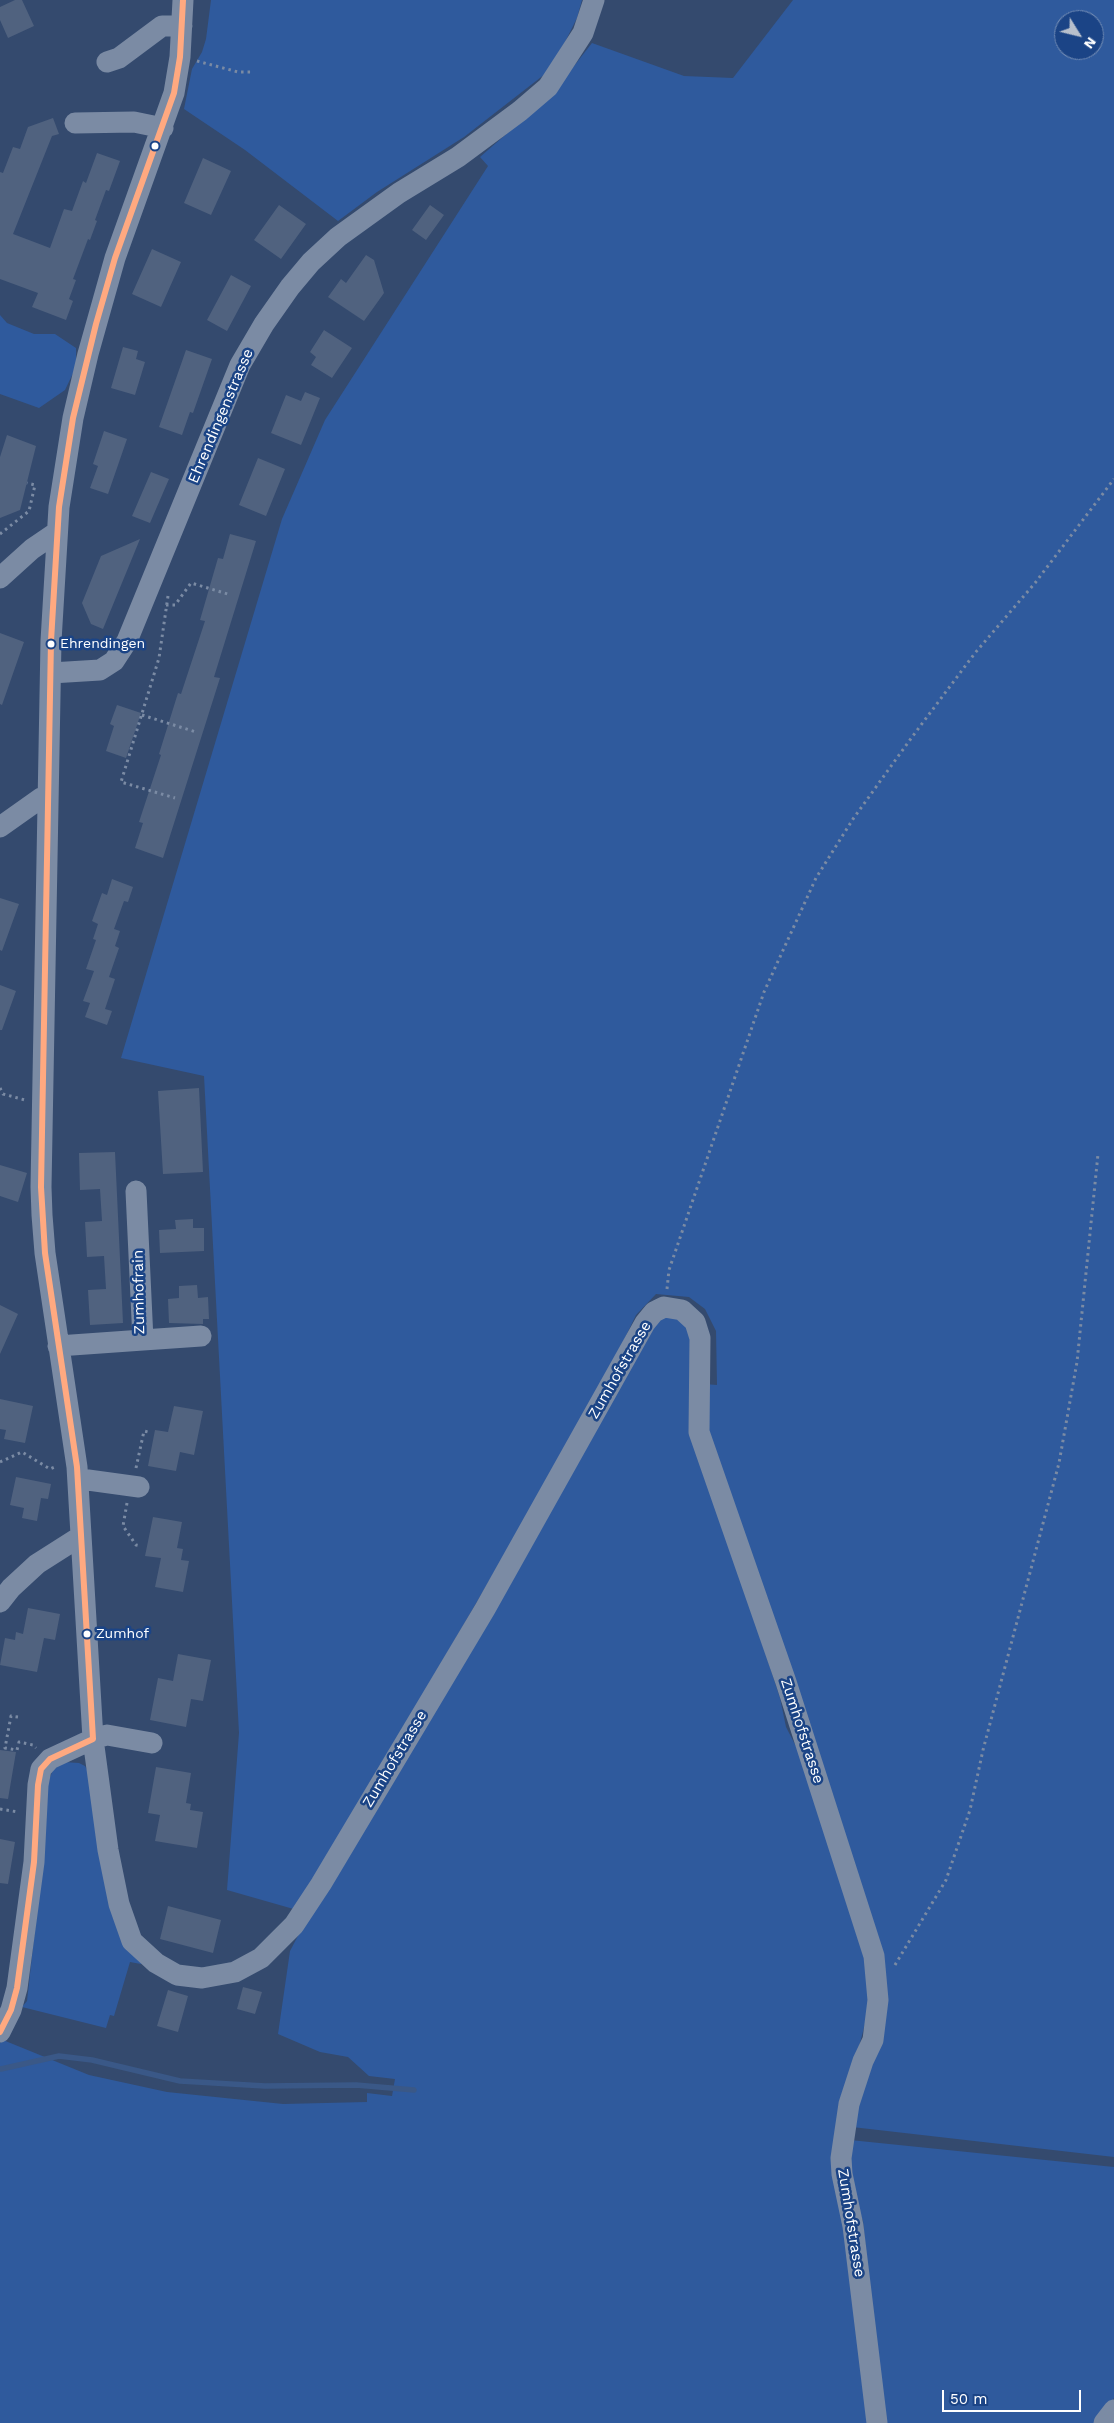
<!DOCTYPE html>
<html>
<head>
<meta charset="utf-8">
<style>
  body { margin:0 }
  #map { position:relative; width:1114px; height:2423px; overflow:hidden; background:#344a6e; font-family:"Work Sans",sans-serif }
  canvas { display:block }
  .north { position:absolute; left:1054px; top:10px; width:50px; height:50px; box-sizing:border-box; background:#1b4486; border:1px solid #768fb6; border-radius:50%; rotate:126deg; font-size:14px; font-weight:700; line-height:20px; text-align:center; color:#fff }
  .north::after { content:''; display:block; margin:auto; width:18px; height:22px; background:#b8c0cc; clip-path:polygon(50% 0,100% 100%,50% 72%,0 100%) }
  .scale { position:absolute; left:942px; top:2390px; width:139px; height:22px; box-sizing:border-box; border:2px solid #fff; border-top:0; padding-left:6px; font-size:15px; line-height:18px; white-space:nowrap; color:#fff; -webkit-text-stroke:4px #1b4486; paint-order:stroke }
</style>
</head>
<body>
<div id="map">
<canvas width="1114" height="2423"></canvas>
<div class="north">N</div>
<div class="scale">50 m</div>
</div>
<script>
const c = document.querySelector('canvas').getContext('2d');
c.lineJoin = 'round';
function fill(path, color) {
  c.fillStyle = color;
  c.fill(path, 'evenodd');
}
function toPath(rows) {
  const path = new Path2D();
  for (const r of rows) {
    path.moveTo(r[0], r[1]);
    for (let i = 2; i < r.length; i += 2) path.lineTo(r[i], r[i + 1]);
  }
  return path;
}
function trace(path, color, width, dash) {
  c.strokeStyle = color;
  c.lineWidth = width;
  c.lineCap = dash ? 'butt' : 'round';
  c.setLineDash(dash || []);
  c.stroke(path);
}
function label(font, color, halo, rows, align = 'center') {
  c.font = font + ' "Work Sans",sans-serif';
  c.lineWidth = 5;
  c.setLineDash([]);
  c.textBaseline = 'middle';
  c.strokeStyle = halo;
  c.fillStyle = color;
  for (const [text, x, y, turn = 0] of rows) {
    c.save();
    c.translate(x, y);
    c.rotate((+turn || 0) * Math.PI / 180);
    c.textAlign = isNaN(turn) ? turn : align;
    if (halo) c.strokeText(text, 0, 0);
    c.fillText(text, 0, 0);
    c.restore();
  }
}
const green = toPath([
  [211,0,582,0,577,18,565,42,545,74,464,137,377,192,338,221,245,150,184,109,192,69,202,52,206,39],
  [793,0,1114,0,1114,2157,852,2127,880,1996,707,1431,704,1384,717,1385,716,1331,705,1309,689,1297,656,1294,636,1315,597,1396,297,1910,227,1890,239,1733,204,1076,121,1058,282,519,325,420,488,166,480,157,552,94,592,43,684,76,733,78],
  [1064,20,1094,20,1094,50,1064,50],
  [0,315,7,323,34,334,55,334,76,348,76,367,65,390,39,408,0,394],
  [661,1314,682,1319,691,1333,693,1430,780,1698,786,1727,803,1760,861,1930,869,1991,867,2016,855,2062,841,2198,871,2423,0,2423,0,2043,3,2040,89,2075,167,2092,283,2104,367,2102,367,2093,392,2096,395,2079,369,2076,348,2057,320,2052,278,2034,290,1951,310,1913],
  [63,1762,79,1763,85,1766,90,1775,142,1960,141,1964,130,1962,114,2016,110,2015,106,2028,22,2007,27,2001,45,1839,48,1782,53,1770],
  [850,2140,1114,2167,1114,2398,1096,2423,883,2423,863,2221,852,2192]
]);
const stream = toPath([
  [1,2069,59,2056,92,2060,180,2081,265,2086,356,2085,414,2090]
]);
const building = toPath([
  [15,0,22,0,34,26,8,38,0,20,0,7],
  [53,118,59,134,52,136,13,234,50,248,64,209,72,211,83,181,86,183,97,153,120,161,109,191,106,190,95,220,97,221,90,240,88,239,73,279,76,280,69,299,73,301,66,320,32,307,38,293,0,279,0,172,3,173,13,147,20,149,28,127],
  [203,158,231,171,211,215,184,203],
  [279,205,306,224,281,259,254,240],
  [430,205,444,215,426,240,412,230],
  [152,249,181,262,161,307,132,294],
  [366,255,374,260,384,293,364,321,328,297,341,279,346,283],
  [231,275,251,286,227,331,207,320],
  [324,330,352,348,332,378,311,365,316,357,310,352],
  [123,347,138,351,136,359,145,362,135,395,111,388],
  [186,350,212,359,193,413,190,412,182,435,159,427],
  [305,392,320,398,301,445,271,433,286,395,301,401],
  [104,431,127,439,108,494,90,488,98,466,93,464],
  [7,435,36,446,20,510,0,518,0,457],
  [258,458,285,469,266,516,239,505],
  [151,472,169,479,150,523,132,516],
  [230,534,256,541,214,677,220,678,163,858,135,848,143,823,139,822,161,755,159,754,178,693,181,694,205,621,200,620,218,558,223,559],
  [140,539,103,629,91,624,82,603,101,556],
  [0,633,24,642,2,705,0,704],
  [117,705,141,713,126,758,106,751,114,726,110,724],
  [112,879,133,887,128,902,124,901,114,929,120,931,115,946,119,948,109,977,115,979,105,1009,112,1011,107,1025,85,1017,90,1003,83,1001,94,971,86,969,96,940,93,939,98,924,92,921,102,893,107,895],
  [0,898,19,904,2,951,0,950],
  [0,985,16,991,2,1030,0,1030],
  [199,1088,203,1172,163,1174,158,1091],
  [115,1152,123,1323,90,1325,88,1290,106,1289,104,1256,87,1257,85,1222,102,1221,100,1189,80,1190,79,1153],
  [0,1165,27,1173,18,1202,0,1196],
  [193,1219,193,1228,204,1228,204,1251,160,1253,159,1230,176,1229,175,1220],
  [197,1285,198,1298,208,1297,209,1319,203,1319,203,1324,169,1323,168,1299,179,1298,179,1286],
  [0,1305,18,1314,0,1354],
  [0,1399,33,1406,25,1443,4,1439,6,1430,0,1429],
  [174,1406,203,1411,194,1455,180,1452,176,1471,148,1466,155,1430,168,1432],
  [16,1477,51,1484,48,1499,41,1498,37,1521,22,1518,24,1508,10,1505],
  [153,1517,182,1522,177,1548,183,1549,181,1560,189,1561,183,1592,155,1587,161,1558,145,1556],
  [28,1608,60,1614,55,1640,44,1638,37,1672,0,1665,5,1638,15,1640,16,1632,23,1634],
  [178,1654,211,1660,203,1701,191,1699,186,1727,150,1720,158,1678,173,1681],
  [0,1750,16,1752,8,1799,0,1798],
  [156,1767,191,1773,186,1803,191,1804,190,1810,203,1812,197,1848,155,1841,160,1815,148,1813],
  [0,1839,15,1842,8,1884,0,1883],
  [168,1906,221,1920,213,1953,160,1939],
  [243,1987,262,1992,255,2014,237,2009],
  [168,1990,188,1996,178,2032,157,2026]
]);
const path = toPath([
  [197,61,238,72,254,72],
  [0,534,29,511,35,485,27,483],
  [168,596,159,658,121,782,175,798],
  [166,605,175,605,191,583,231,595],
  [142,715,196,732],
  [0,1088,3,1094,25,1100],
  [667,1289,669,1270,764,992,816,878,853,819,912,737,975,653,1035,583,1114,479],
  [0,1462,22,1452,50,1469,57,1466],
  [136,1468,144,1431,148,1432],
  [127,1503,123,1526,136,1545,141,1546],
  [18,1717,11,1716,5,1748,17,1750,19,1742,33,1745,36,1748],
  [0,1809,18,1812],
  [895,1965,946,1880,970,1810,983,1750,1059,1463,1077,1362,1098,1154]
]);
const minor = toPath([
  [183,0,180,57,174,93,115,258,88,354,73,418,59,507,51,641,41,1187,42,1215,45,1253,77,1467,93,1739,108,1850,119,1904,132,1941,156,1963,177,1975,202,1978,235,1972,261,1958,294,1925,321,1884,485,1609,645,1323,654,1312,664,1307,682,1310,695,1322,700,1338,699,1432,786,1682,874,1956,878,2000,873,2040,863,2061,849,2104,841,2158,842,2174,853,2226,877,2423],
  [107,62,119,58,162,26,182,26],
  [75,123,134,122,163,128],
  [0,578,32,549,57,532],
  [51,673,100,670,114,661,127,641,240,365,264,324,290,287,311,262,338,237,399,193,458,157,520,111,548,87,583,33,594,0],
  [0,827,41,798,48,797],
  [143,1340,201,1336],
  [58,1346,143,1340,136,1191],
  [78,1480,88,1480,139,1487],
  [0,1602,11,1588,37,1564,81,1536],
  [0,2032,11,2010,17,1988,34,1862,38,1785,41,1769,50,1759,93,1739,107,1735,152,1743],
  [1104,2423,1114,2410]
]);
const bus1 = toPath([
  [0,2032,11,2010,17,1988,34,1862,38,1785,41,1769,50,1759,93,1739,77,1467,45,1253,41,1187,51,641,59,507,73,418,96,324,115,258,174,93,180,57,183,0]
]);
const markers = [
  [155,146,4.5,"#fff"],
  [51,644,4.5,"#fff"],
  [87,1634,4.5,"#fff"]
];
const busNames = [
  ["Ehrendingen",60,644],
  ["Zumhof",96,1634]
];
const streetNames = [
  ["Ehrendingenstrasse",221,416,-67],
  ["Zumhofrain",139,1292,-91],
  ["Zumhofstrasse",620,1370,-60],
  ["Zumhofstrasse",802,1731,72],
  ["Zumhofstrasse",395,1759,-59],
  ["Zumhofstrasse",851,2223,81]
];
fill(green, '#2f5a9d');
trace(stream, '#3a5887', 5.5);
fill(building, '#50627f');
trace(path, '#7b8ba4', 3, [2.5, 4]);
trace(minor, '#7b8ba4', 21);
trace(bus1, '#ffa980', 6);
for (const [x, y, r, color] of markers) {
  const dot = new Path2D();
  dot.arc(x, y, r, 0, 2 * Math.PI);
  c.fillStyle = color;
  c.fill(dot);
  trace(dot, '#1b4486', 2);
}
label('14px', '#fff', '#1b4486', busNames, 'left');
label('15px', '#fff', '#1b4486', streetNames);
</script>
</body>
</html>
